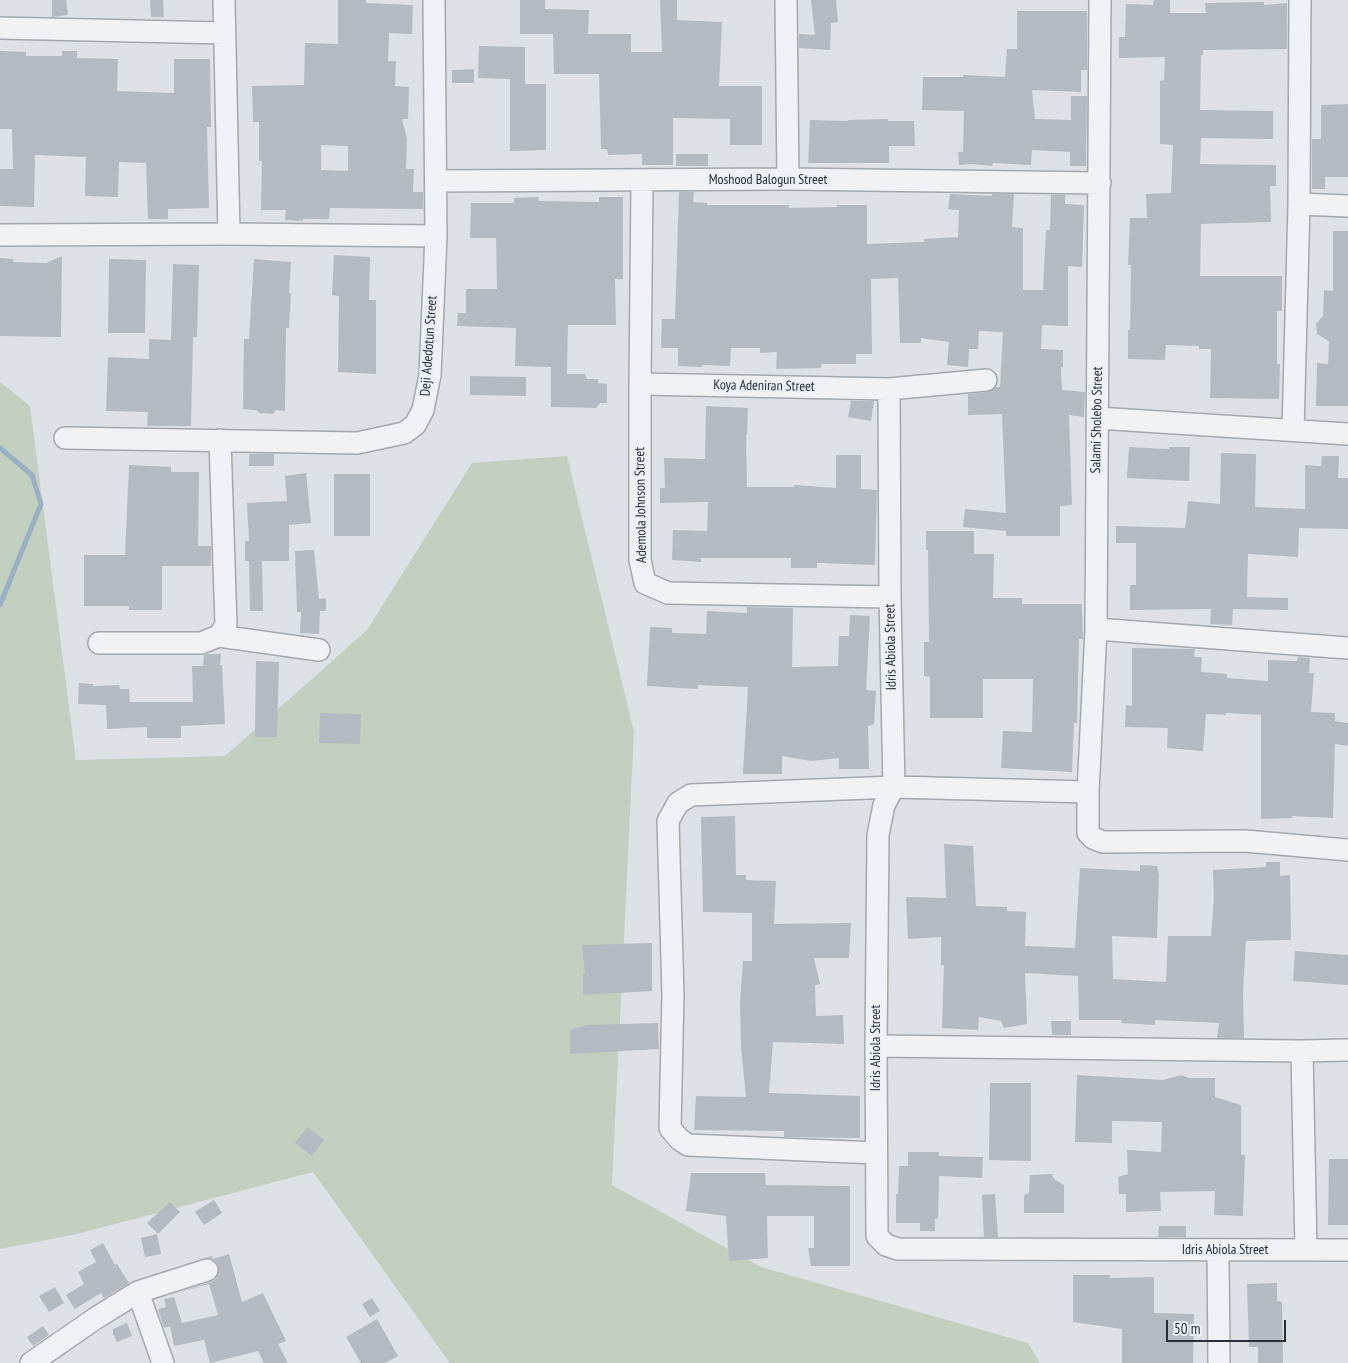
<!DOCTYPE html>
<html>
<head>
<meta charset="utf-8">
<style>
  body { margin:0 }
  #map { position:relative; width:1348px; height:1363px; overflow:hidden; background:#dde1e6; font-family:"PT Sans Narrow",sans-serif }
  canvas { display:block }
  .scale { position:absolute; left:1166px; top:1320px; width:120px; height:22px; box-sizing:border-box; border:2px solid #272f3b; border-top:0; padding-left:6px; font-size:15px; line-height:18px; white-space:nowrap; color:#272f3b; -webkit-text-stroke:4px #eceff4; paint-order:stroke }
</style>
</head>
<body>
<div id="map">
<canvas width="1348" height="1363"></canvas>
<div class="scale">50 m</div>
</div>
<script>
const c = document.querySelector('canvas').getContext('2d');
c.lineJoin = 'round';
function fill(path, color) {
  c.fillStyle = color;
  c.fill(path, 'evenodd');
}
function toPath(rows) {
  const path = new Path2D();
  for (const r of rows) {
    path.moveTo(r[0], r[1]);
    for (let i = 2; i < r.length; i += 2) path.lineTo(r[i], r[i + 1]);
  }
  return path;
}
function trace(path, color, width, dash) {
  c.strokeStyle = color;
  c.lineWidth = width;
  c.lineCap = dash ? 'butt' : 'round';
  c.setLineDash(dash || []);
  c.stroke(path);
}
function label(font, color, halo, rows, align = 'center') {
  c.font = font + ' "PT Sans Narrow",sans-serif';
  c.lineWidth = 4;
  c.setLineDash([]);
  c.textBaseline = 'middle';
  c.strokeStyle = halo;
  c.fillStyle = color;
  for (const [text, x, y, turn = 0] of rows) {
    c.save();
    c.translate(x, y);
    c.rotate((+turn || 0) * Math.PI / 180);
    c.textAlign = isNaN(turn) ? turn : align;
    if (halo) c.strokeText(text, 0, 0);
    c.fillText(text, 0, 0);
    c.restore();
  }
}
const green = toPath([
  [0,382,30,406,76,760,225,756,367,630,472,463,567,456,634,732,612,1185,761,1267,1028,1343,1040,1363,450,1363,313,1172,77,1234,0,1249]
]);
const stream = toPath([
  [0,448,32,475,41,504,0,605]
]);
const building = toPath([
  [52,0,66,0,68,15,52,17],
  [150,0,163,0,164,17,151,17],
  [338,0,366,0,366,3,413,5,412,34,389,33,388,61,396,61,395,86,409,87,408,119,402,119,407,139,406,169,414,169,413,192,423,192,423,209,330,208,329,219,303,219,303,221,285,220,286,210,261,210,262,161,259,161,259,122,253,122,252,86,304,85,305,43,338,44],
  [321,145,348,146,348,171,321,170],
  [520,0,545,0,545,9,589,10,588,34,631,34,631,52,662,52,660,0,677,0,677,20,722,22,719,86,762,86,762,145,730,145,730,119,673,118,673,165,642,165,642,154,608,155,607,149,601,149,599,74,554,74,553,34,520,34],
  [811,0,836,0,838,22,831,23,830,50,799,48,799,34,815,35],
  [1154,0,1170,0,1170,13,1206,13,1205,3,1264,2,1264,5,1287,3,1287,49,1203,50,1203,55,1201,55,1200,110,1273,111,1273,139,1201,138,1200,164,1276,165,1276,186,1270,186,1271,222,1201,224,1200,276,1282,276,1282,311,1277,311,1277,364,1280,364,1279,399,1210,398,1211,349,1199,349,1199,346,1166,345,1165,360,1128,359,1128,330,1130,330,1131,265,1128,265,1130,218,1147,218,1146,194,1171,193,1173,145,1160,144,1160,81,1164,80,1165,57,1119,58,1119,37,1125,37,1126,4,1153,5],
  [1017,11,1087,11,1087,70,1081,70,1081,92,1032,90,1035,119,1071,120,1071,96,1087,96,1086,166,1070,166,1070,152,1032,150,1031,165,993,163,992,166,972,164,959,165,958,152,963,152,964,111,922,110,923,77,963,77,963,75,1005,77,1007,49,1017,49],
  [479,46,525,47,525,84,546,84,546,150,510,151,510,79,478,78],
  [0,51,26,52,26,56,62,56,62,51,77,51,77,58,118,59,117,91,174,93,174,59,210,59,211,127,207,127,209,208,168,209,168,219,148,219,146,163,119,162,118,197,85,196,86,157,35,155,34,207,0,206,0,169,13,169,12,129,0,129],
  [474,69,474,83,452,83,452,70],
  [1348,104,1348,177,1325,177,1325,189,1312,189,1312,139,1321,139,1321,105],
  [888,119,888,121,914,121,915,146,889,146,889,163,808,163,810,120,848,121,848,120],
  [676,154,708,154,708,166,676,166],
  [679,192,694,192,693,202,707,203,707,205,789,205,789,208,837,207,837,205,867,205,867,244,924,242,924,239,958,237,959,210,948,209,950,194,992,196,992,194,1014,194,1012,227,1023,228,1023,290,1043,290,1046,230,1050,230,1051,195,1065,195,1065,204,1084,205,1082,267,1068,266,1068,326,1042,325,1041,349,1063,350,1063,367,1061,367,1062,390,1085,392,1084,417,1069,415,1072,505,1060,506,1060,536,1006,536,1006,531,963,527,965,509,1006,513,1002,414,968,415,968,394,987,392,996,387,1000,387,1003,332,979,331,978,349,969,349,968,367,947,365,949,342,921,338,921,343,900,343,898,278,871,279,872,354,856,354,856,364,821,364,821,368,776,369,777,352,760,353,760,348,731,348,730,366,702,365,702,367,678,366,678,348,661,348,662,319,675,319],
  [538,197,539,201,599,202,599,197,623,197,623,279,615,279,616,325,568,325,567,374,585,374,587,379,598,379,598,383,607,384,607,403,600,403,596,408,551,407,551,367,515,366,516,328,457,326,458,313,466,313,466,289,497,289,496,238,470,238,471,203,514,203,514,198],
  [1333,231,1348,231,1348,406,1316,406,1317,363,1328,364,1329,341,1317,334,1316,324,1323,316,1324,290,1333,291],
  [334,255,370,257,369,300,376,300,376,374,338,372,339,296,332,295],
  [62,256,61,337,0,336,0,258,14,259,13,262,46,263],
  [109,259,146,260,145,333,108,333],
  [254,259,291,262,289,293,291,293,289,328,286,328,285,411,276,410,273,414,260,413,256,410,243,409,244,339,249,339],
  [173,264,199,265,197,337,193,337,191,426,147,426,148,412,106,411,108,357,149,359,149,339,171,340],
  [470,376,526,377,526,396,470,395],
  [851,401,874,401,871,421,848,417],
  [706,406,748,408,747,435,746,435,747,487,794,487,794,485,836,488,836,455,861,455,861,489,877,490,875,565,817,563,817,568,791,568,791,558,701,558,701,562,672,560,673,530,707,531,708,502,660,503,660,488,665,488,664,458,705,459],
  [1129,447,1169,449,1169,447,1190,447,1189,481,1127,478],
  [1221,453,1256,454,1255,507,1305,509,1305,465,1321,466,1322,456,1339,456,1338,478,1348,478,1348,529,1299,528,1298,557,1248,554,1247,597,1288,598,1288,610,1233,609,1232,625,1210,624,1211,609,1130,610,1130,585,1136,585,1136,543,1116,543,1116,526,1185,528,1188,501,1220,504],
  [249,454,274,454,274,466,249,466],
  [129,465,171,467,171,472,199,472,198,546,211,546,211,566,162,566,162,610,129,610,129,606,84,606,84,555,125,555],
  [306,473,311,523,289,525,289,561,262,561,263,611,250,611,249,561,245,561,245,541,249,541,247,503,287,501,285,476],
  [334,474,370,474,370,536,334,536],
  [926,531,974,531,974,554,994,554,993,598,1022,598,1022,604,1082,604,1083,639,1079,639,1077,723,1074,723,1072,772,1001,768,1003,731,1032,732,1033,679,983,679,983,718,930,718,930,677,924,676,924,642,929,642,928,550,926,550],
  [314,550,319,599,326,598,326,611,320,611,319,634,300,633,301,612,297,612,295,551],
  [747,607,793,608,792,667,838,666,839,636,849,636,850,615,870,616,866,690,876,691,874,724,868,726,869,769,839,769,839,758,811,761,782,756,782,774,743,774,748,687,698,685,698,689,647,686,650,627,672,628,672,633,706,634,707,611,747,613],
  [1132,648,1195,649,1194,657,1202,657,1201,672,1227,674,1227,678,1268,681,1268,660,1297,661,1298,657,1310,658,1309,673,1314,673,1311,712,1335,713,1335,721,1348,723,1348,746,1335,744,1333,818,1292,816,1292,818,1261,819,1261,715,1226,713,1226,715,1206,714,1203,751,1167,748,1168,728,1125,727,1126,705,1132,706],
  [208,654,221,654,220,665,222,665,225,724,181,726,181,738,147,738,147,727,107,729,106,705,78,704,79,683,93,684,93,686,119,685,120,689,129,689,130,702,193,702,192,666,203,666,204,655],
  [256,661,279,662,277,737,255,737],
  [320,713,361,714,360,744,319,743],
  [735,816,736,875,746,875,746,880,776,881,774,924,851,923,849,958,814,958,820,984,815,985,816,1016,843,1015,844,1044,773,1042,769,1093,860,1096,860,1138,784,1137,784,1131,694,1130,696,1096,746,1097,741,1047,740,1002,743,961,752,961,752,913,703,912,701,817],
  [944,844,973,846,976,906,1007,907,1007,911,1026,912,1025,946,1075,948,1080,868,1140,871,1140,865,1157,866,1159,874,1157,938,1112,936,1113,979,1166,982,1168,936,1211,936,1214,898,1213,870,1266,867,1266,862,1280,862,1280,876,1290,875,1291,940,1246,941,1243,991,1244,1038,1217,1038,1219,1023,1155,1020,1155,1025,1121,1023,1122,1020,1079,1020,1078,976,1025,973,1027,1024,1004,1028,1001,1021,979,1017,978,1030,942,1028,944,965,941,965,941,937,908,939,906,897,946,898],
  [652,943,652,991,583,995,583,973,585,973,582,945],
  [1295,951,1348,955,1348,985,1293,981],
  [1051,1021,1071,1021,1071,1035,1052,1035],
  [658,1023,659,1049,570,1054,570,1030,586,1025],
  [1077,1075,1163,1080,1181,1075,1189,1078,1215,1078,1215,1097,1241,1105,1241,1155,1245,1155,1243,1216,1214,1215,1215,1191,1160,1192,1161,1211,1126,1212,1126,1194,1119,1194,1118,1177,1128,1174,1127,1150,1161,1152,1162,1122,1112,1121,1112,1143,1075,1142],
  [990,1083,1031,1083,1031,1161,989,1160],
  [307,1127,324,1140,312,1156,295,1143],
  [908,1152,939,1152,939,1156,983,1157,982,1178,939,1176,938,1218,935,1219,935,1231,920,1231,920,1223,896,1223,896,1194,898,1194,899,1166,908,1166],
  [1329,1159,1348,1159,1348,1225,1328,1225],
  [691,1173,765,1173,766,1185,850,1186,850,1266,811,1266,808,1248,814,1248,814,1216,767,1216,768,1258,729,1261,726,1216,686,1211],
  [1052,1174,1054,1179,1064,1185,1064,1213,1024,1213,1024,1195,1029,1193,1030,1175],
  [995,1194,998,1237,984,1237,982,1195],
  [214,1200,222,1213,204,1225,195,1212],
  [170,1202,180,1212,158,1234,147,1223],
  [1159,1226,1186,1226,1186,1237,1158,1237],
  [157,1234,161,1254,145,1257,141,1238],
  [103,1243,115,1265,117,1264,129,1283,104,1298,101,1293,75,1309,66,1295,84,1284,78,1272,96,1262,90,1250],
  [229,1254,242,1302,263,1293,286,1341,278,1344,288,1363,264,1363,258,1351,210,1363,204,1340,174,1346,170,1326,164,1328,158,1309,166,1307,164,1299,174,1297,182,1323,218,1315,209,1284,174,1294,211,1282,216,1279,219,1273,219,1266,215,1260,210,1258,204,1258,212,1256,213,1259],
  [1073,1275,1110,1275,1110,1278,1154,1277,1154,1313,1194,1314,1193,1363,1122,1363,1122,1329,1073,1322],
  [1277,1283,1277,1301,1282,1302,1283,1363,1258,1363,1258,1347,1249,1347,1247,1284],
  [55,1287,64,1303,49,1312,39,1296],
  [372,1298,380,1311,370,1317,362,1304],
  [377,1319,398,1356,385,1363,361,1363,346,1337],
  [127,1323,132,1336,117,1342,113,1334,113,1329],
  [43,1326,49,1335,33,1346,27,1337]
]);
const minor = toPath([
  [224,0,229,234],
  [786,0,788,179],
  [1100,0,1096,629,1088,792,1088,833,1093,838,1103,842,1245,841,1348,850],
  [0,28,223,33],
  [436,181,788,179,1100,183],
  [642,181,640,384,640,560,645,583,668,593,890,597],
  [1299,204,1348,206],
  [0,235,229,234,436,236],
  [640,384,889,389,986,380],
  [889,389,890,597,894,787,884,805,878,835,876,1046,877,1236,886,1245,898,1249,1348,1250],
  [1097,418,1348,434],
  [1293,430,1299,204,1300,0],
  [65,438,357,443,404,433,415,425,423,410,430,375,436,236,434,0],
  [1096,629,1348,648],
  [219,636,319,650],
  [99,643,201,643,219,636,226,625,220,440],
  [876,1046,1302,1051,1348,1050],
  [1302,1051,1306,1250],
  [876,1153,688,1145,679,1139,670,1128,673,995,668,821,678,803,691,795,894,787,1088,792],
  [1218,1251,1219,1363],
  [138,1292,163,1363],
  [31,1363,96,1318,138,1292,207,1270]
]);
const streetNames = [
  ["Moshood Balogun Street",768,180],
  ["Deji Adedotun Street",429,346,-86],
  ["Koya Adeniran Street",764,386,1],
  ["Salami Sholebo Street",1097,420,-89],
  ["Ademola Johnson Street",641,505,-91],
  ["Idris Abiola Street",891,647,-91],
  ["Idris Abiola Street",876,1048,-90],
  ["Idris Abiola Street",1225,1250]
];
fill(green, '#c3cfbe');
trace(stream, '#99b0c4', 5);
fill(building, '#b4bac2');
trace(minor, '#a3a8af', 24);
trace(minor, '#eff1f4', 21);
label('14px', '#272f3b', '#eceff4', streetNames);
</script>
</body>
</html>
